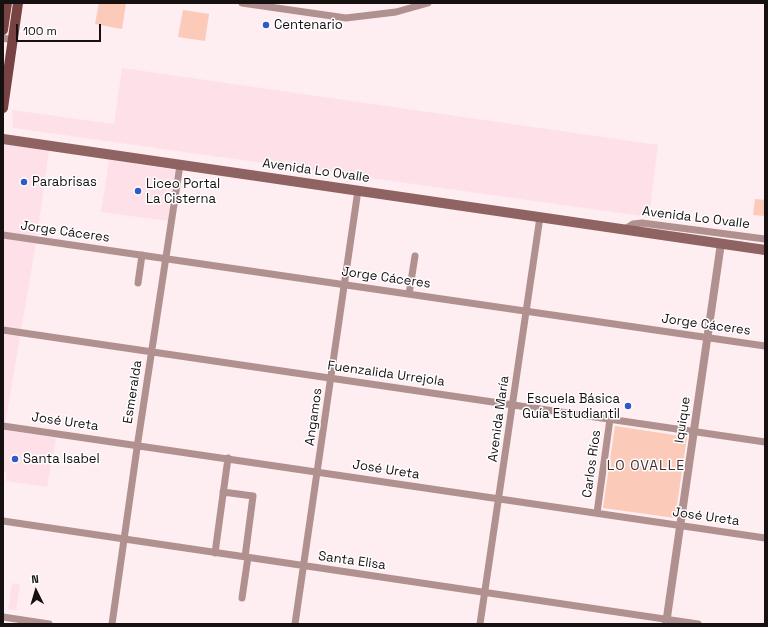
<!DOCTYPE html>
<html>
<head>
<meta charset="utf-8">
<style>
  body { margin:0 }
  #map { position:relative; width:768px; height:627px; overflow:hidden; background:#feedf1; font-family:"Space Grotesk",sans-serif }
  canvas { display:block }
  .frame { position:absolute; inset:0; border:4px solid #161011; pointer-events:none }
  .north { position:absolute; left:16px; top:571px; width:40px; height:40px; -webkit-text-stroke:3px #fff; paint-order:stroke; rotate:355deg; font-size:11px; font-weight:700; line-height:16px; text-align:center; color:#161011 }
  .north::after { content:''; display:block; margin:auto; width:14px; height:18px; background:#161011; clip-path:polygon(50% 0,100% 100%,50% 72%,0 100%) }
  .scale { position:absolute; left:16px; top:24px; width:85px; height:18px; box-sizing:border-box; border:2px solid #161011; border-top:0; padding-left:5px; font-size:12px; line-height:14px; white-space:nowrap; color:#161011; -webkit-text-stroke:3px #fff; paint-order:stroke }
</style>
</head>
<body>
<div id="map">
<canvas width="768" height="627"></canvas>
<div class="frame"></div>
<div class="north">N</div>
<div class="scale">100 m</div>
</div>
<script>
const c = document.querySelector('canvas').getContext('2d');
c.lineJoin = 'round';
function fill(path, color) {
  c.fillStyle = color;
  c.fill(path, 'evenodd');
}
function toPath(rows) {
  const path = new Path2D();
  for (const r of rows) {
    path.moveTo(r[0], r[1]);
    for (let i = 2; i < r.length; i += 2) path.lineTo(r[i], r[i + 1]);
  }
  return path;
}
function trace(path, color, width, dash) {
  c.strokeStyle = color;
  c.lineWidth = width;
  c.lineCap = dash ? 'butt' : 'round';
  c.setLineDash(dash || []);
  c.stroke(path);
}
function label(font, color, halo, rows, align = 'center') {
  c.font = font + ' "Space Grotesk",sans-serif';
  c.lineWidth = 3;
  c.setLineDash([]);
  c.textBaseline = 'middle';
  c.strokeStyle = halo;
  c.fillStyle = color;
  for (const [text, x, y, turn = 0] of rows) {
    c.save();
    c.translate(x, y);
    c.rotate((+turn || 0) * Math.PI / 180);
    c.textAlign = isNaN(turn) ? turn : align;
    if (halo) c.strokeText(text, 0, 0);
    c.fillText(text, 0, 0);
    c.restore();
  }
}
const built = toPath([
  [122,68,658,145,649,217,13,128,12,110,114,124],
  [3,144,49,151,36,243,4,430,56,438,47,487,6,481,7,472,3,471],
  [109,160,175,170,168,221,101,212],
  [12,583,20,585,16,610,8,609]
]);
const green = toPath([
  [99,3,126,3,122,29,95,24],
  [183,10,209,14,205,41,178,37],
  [755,199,765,200,765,216,753,215],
  [615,426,687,437,675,518,603,508]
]);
const minor = toPath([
  [242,3,346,18,396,12,428,3],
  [3,38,12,40],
  [625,229,633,224,642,223,765,239],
  [3,235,765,346],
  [138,283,142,255],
  [409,294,415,256],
  [3,330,765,442],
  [3,426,765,538],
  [223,492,253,496,245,557],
  [597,513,610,419],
  [3,521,698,624],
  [215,553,228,458],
  [242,598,248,557],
  [3,617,49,624],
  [112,624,138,441,180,165],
  [295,624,358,190],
  [480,624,540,217]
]);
const tertiary = toPath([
  [666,624,721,243]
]);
const secondary = toPath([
  [3,139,765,250]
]);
const primary = toPath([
  [3,30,7,3],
  [3,108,18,3]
]);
const markers = [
  [266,25,4,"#3159c9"],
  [24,182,4,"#3159c9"],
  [138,191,4,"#3159c9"],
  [628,406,4,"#3159c9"],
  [15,459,4,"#3159c9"]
];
const poiNames = [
  ["Centenario",274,25],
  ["Parabrisas",32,182],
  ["Liceo Portal",146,184],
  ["La Cisterna",146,199],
  ["Escuela Básica",620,399,"right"],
  ["Guía Estudiantil",620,414,"right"],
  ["Santa Isabel",23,459]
];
const streetNames = [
  ["Avenida Lo Ovalle",316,171,8],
  ["Avenida Lo Ovalle",696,218,7],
  ["Jorge Cáceres",65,232,8],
  ["Jorge Cáceres",386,278,8],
  ["Jorge Cáceres",706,325,8],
  ["Fuenzalida Urrejola",386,374,8],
  ["Esmeralda",133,392,-81],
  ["Angamos",314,417,-82],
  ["Avenida María",499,419,-82],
  ["Iquique",683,420,-82],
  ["José Ureta",65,422,8],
  ["Carlos Ríos",592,464,-82],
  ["José Ureta",386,470,9],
  ["José Ureta",706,517,8],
  ["Santa Elisa",352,561,8]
];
const neighbourhoodNames = [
  ["LO OVALLE",646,466]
];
fill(built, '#fee1e8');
fill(green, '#fbcab9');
trace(minor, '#b19190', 7);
trace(tertiary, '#b19190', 8);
trace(secondary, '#8f6362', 10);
trace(primary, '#764242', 10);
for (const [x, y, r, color] of markers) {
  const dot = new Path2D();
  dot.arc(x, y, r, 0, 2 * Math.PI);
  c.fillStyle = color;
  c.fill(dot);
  trace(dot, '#fff', 1.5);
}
label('13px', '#161011', '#fff', poiNames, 'left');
label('13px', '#161011', '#fff', streetNames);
c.letterSpacing = '1px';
label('14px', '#3f3034', '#fff', neighbourhoodNames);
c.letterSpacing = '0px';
</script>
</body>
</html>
